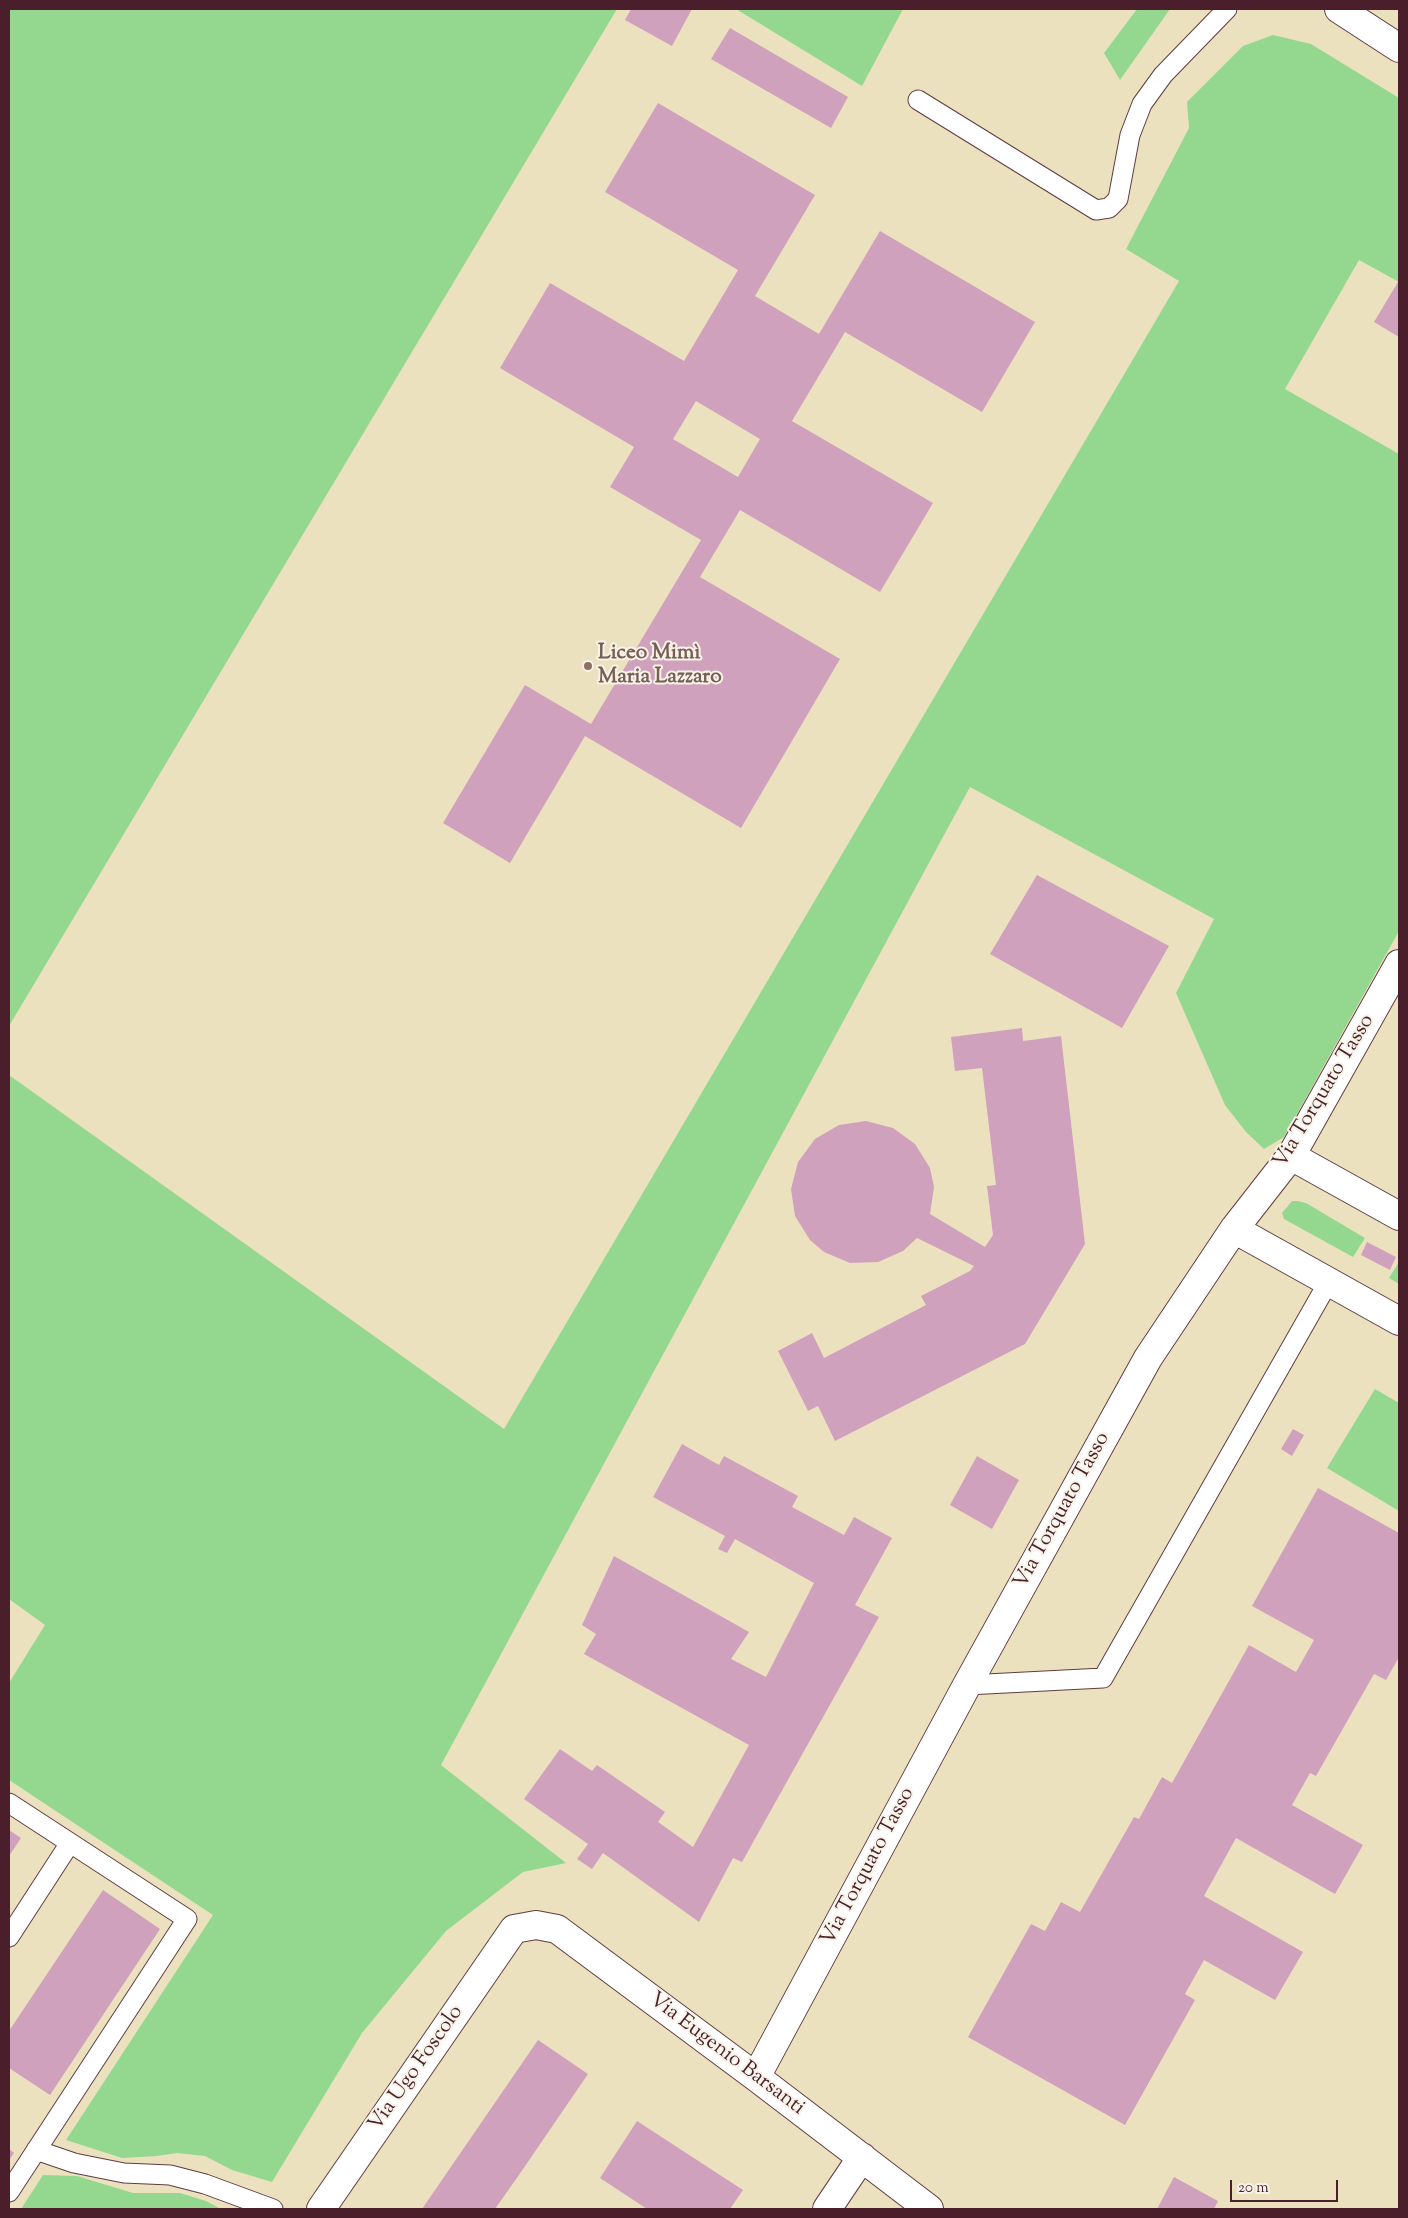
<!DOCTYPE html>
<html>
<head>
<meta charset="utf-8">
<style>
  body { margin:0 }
  #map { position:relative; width:1408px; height:2218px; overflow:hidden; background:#ebe1bf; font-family:"Sorts Mill Goudy",serif }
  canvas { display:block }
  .frame { position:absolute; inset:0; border:10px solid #4a1f2b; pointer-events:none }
  .scale { position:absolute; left:1230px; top:2180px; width:108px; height:22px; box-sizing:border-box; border:2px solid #4a1f2b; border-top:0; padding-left:6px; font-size:15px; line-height:18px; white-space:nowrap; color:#4a1f2b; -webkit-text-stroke:4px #f7f3e8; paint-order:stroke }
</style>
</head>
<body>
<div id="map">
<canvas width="1408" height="2218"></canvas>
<div class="frame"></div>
<div class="scale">20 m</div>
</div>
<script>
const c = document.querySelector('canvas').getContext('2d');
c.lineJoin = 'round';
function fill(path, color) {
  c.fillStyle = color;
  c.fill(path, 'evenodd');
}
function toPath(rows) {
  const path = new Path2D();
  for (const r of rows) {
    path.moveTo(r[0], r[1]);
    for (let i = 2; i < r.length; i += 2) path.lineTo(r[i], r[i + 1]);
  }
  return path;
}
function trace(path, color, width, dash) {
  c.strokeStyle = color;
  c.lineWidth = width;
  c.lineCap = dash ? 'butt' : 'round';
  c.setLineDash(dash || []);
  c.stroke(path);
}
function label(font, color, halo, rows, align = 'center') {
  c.font = font + ' "Sorts Mill Goudy",serif';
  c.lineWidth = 4;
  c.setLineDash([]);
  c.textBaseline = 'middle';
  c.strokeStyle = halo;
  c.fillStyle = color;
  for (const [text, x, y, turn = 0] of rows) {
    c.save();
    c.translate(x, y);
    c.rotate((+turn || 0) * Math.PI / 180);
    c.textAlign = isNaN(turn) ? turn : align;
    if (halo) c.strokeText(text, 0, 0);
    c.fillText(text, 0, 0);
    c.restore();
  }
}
const green = toPath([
  [9,9,617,9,9,1026],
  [736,9,903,9,862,86],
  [1137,9,1170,9,1120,80,1104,53],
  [1273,35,1311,44,1399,98,1399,282,1359,260,1285,389,1399,454,1399,931,1284,1137,1264,1149,1246,1132,1225,1105,1176,993,1214,919,970,787,441,1765,566,1863,523,1872,446,1931,362,2033,272,2182,232,2170,205,2156,177,2153,157,2156,122,2158,66,2140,213,1915,9,1780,9,1683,45,1625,9,1599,9,1075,504,1429,1179,281,1126,249,1189,128,1187,102,1243,46],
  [1292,1201,1298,1201,1306,1203,1365,1238,1353,1257,1284,1219,1282,1213],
  [1399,1262,1399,1284,1389,1278],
  [1375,1389,1399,1403,1399,1511,1327,1468],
  [43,2175,77,2176,133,2193,180,2193,206,2201,221,2209,21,2209]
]);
const building = toPath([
  [631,9,692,9,672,46,625,20],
  [730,28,848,97,831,128,711,59],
  [658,103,815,195,755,296,819,334,880,231,1035,322,982,412,845,332,792,421,933,503,880,592,740,510,700,577,840,659,741,828,585,736,510,863,443,823,525,685,591,724,701,540,610,487,634,447,500,368,550,283,684,361,738,270,605,192],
  [696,401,760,439,738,477,673,439],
  [1398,282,1399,282,1399,337,1374,322],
  [1037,875,1169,946,1122,1028,990,954],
  [1022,1028,1023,1041,1061,1036,1085,1244,1025,1344,835,1441,818,1406,808,1411,778,1351,812,1333,824,1358,926,1305,921,1296,970,1271,974,1266,917,1238,903,1251,878,1262,850,1263,824,1252,810,1240,795,1216,791,1189,798,1162,815,1139,839,1125,866,1121,893,1128,915,1144,930,1168,934,1187,930,1214,985,1247,993,1235,987,1186,996,1185,982,1068,955,1071,951,1037],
  [1367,1242,1396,1257,1390,1270,1361,1255],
  [1293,1429,1304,1435,1292,1456,1281,1449],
  [682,1444,719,1465,724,1456,798,1496,792,1507,844,1535,854,1517,892,1538,855,1605,879,1617,742,1862,733,1858,699,1922,603,1853,592,1869,577,1859,588,1844,524,1799,560,1749,592,1771,597,1765,665,1812,658,1822,693,1847,749,1745,584,1654,596,1634,582,1625,614,1556,749,1632,731,1659,766,1677,814,1583,735,1539,727,1553,718,1549,725,1536,653,1497],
  [977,1456,1019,1480,992,1529,950,1505],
  [1318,1488,1399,1533,1399,1657,1386,1680,1374,1674,1316,1776,1310,1773,1292,1805,1363,1845,1335,1894,1236,1838,1204,1896,1303,1952,1275,2000,1204,1960,1185,1994,1195,2000,1125,2125,968,2037,1031,1924,1045,1931,1061,1902,1080,1912,1134,1817,1139,1819,1162,1777,1172,1783,1249,1645,1296,1672,1314,1640,1252,1606],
  [9,1830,21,1838,9,1856],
  [103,1890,160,1929,50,2095,9,2068,9,2031],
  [538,2040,588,2074,521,2172,495,2209,422,2209],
  [637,2121,743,2190,730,2209,647,2209,600,2178],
  [9,2149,14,2153,9,2160],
  [1174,2177,1218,2201,1214,2209,1157,2209]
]);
const service = toPath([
  [918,100,1096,210,1109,208,1118,199,1130,135,1142,104,1163,75,1227,9],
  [967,1685,1103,1678,1329,1281],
  [9,1803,187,1919,9,2192],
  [9,1937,70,1843],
  [36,2150,74,2163,124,2173,170,2175,205,2184,273,2209]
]);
const minor = toPath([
  [1339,9,1399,48],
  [1291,1156,1399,1216],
  [1234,1229,1399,1321],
  [756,2077,967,1685,1148,1358,1234,1229,1291,1156,1399,964],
  [321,2209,514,1929,536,1925,557,1929,756,2077,929,2209],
  [827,2209,862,2157]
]);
const markers = [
  [588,666,5,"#8d6e63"]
];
const educationNames = [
  ["Liceo Mimì",598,654],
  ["Maria Lazzaro",598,678]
];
const streetNames = [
  ["Via Torquato Tasso",1325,1092,-59],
  ["Via Torquato Tasso",1063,1511,-61],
  ["Via Torquato Tasso",869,1867,-62],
  ["Via Eugenio Barsanti",726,2055,37],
  ["Via Ugo Foscolo",417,2069,-55]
];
fill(green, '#94d890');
fill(building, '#d0a1bd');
trace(service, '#623c41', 21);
trace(minor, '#623c41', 30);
trace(service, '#fff', 19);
trace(minor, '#fff', 28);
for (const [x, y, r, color] of markers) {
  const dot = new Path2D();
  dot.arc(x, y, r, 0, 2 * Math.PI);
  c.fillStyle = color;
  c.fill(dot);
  trace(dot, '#f7f3e8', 2);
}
label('bold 21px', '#785e54', '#f7f3e8', educationNames, 'left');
label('21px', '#4a1f2b', '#f7f3e8', streetNames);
</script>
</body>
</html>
